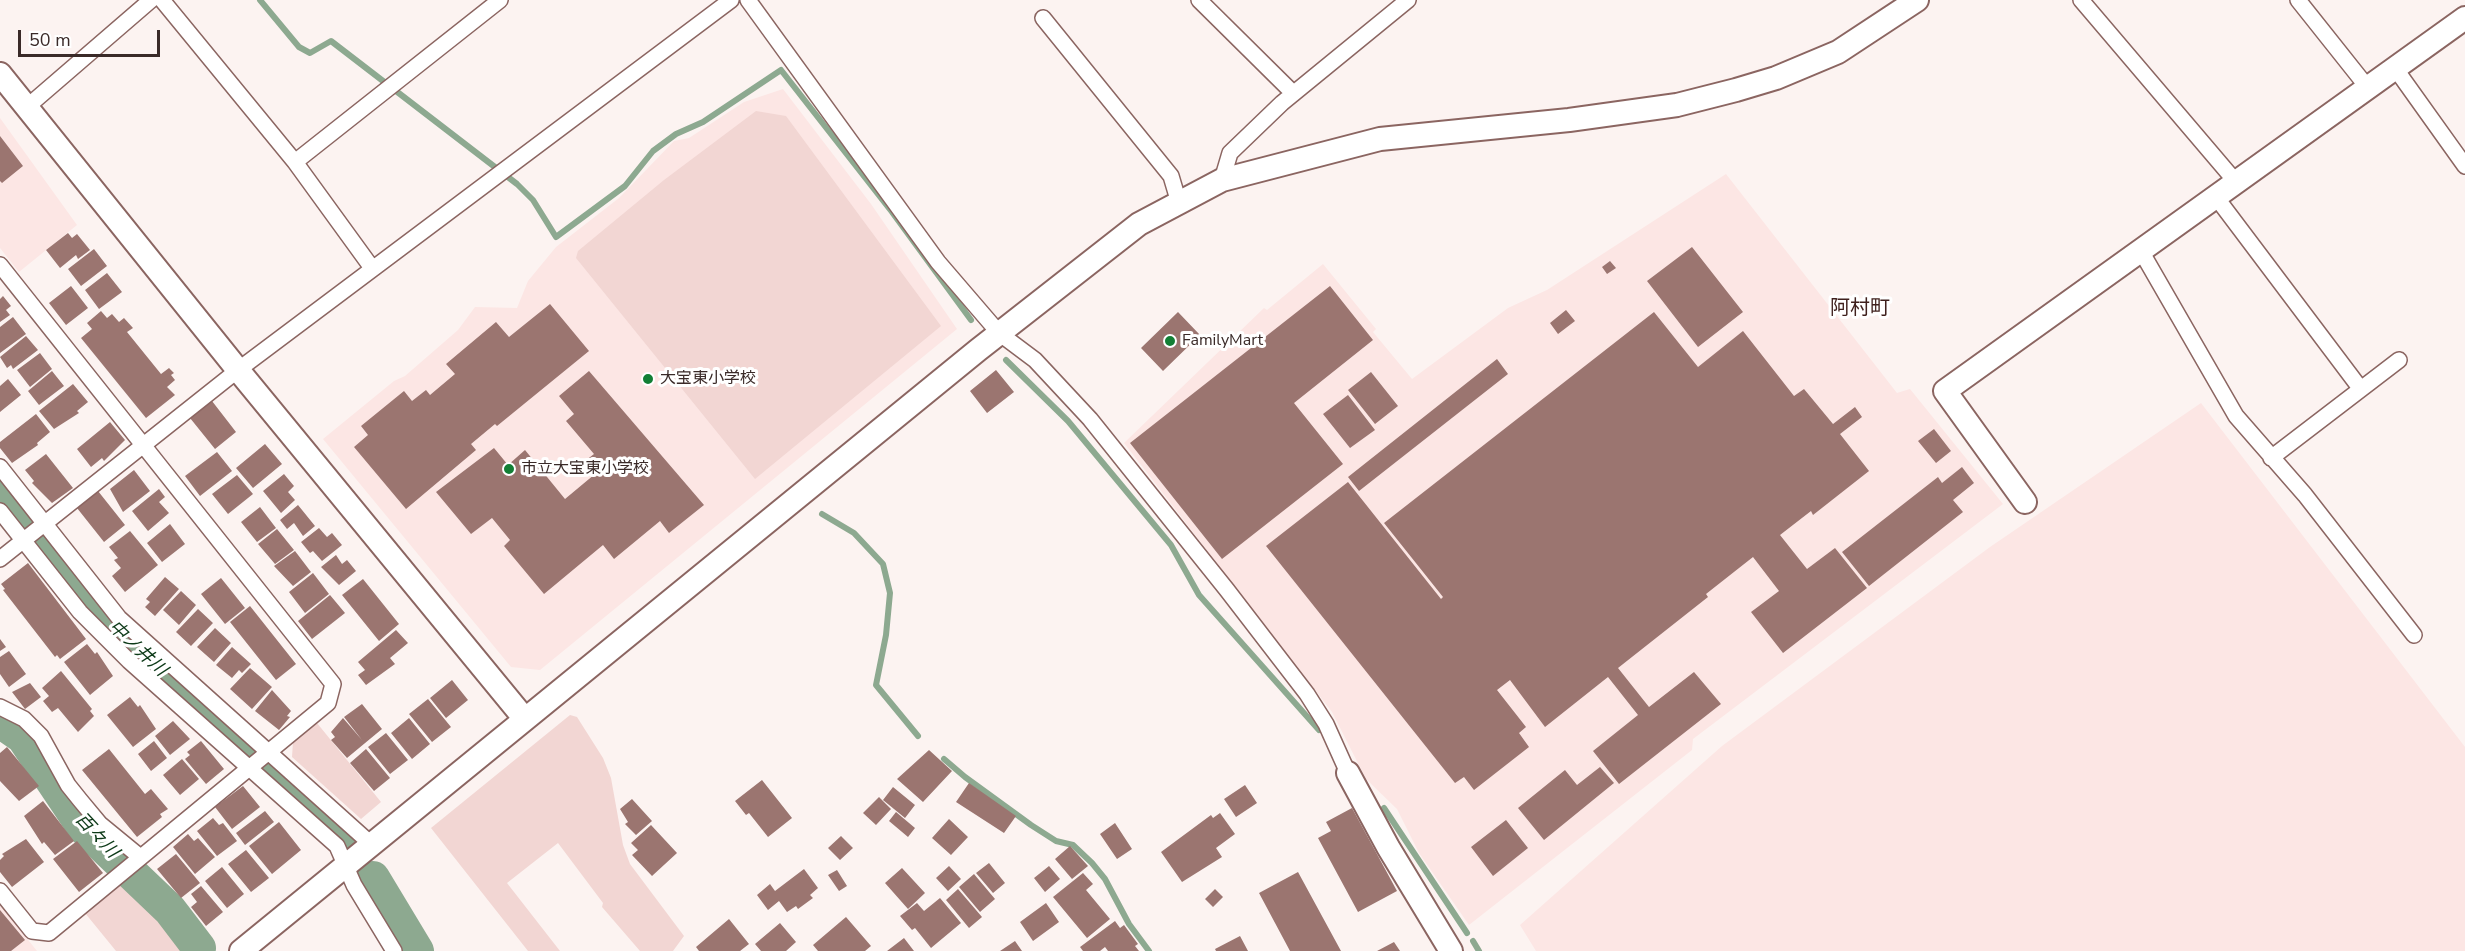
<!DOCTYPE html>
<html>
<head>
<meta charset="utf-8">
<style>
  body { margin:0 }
  #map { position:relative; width:2465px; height:951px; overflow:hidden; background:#fcf3f1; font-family:"Nunito Sans",sans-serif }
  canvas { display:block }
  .scale { position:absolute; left:18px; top:30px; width:142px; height:27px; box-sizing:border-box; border:3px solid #3a2a28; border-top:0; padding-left:8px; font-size:18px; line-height:21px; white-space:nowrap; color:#3a2a28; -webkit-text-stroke:4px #fff; paint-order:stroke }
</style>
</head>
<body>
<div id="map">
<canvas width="2465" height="951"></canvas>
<div class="scale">50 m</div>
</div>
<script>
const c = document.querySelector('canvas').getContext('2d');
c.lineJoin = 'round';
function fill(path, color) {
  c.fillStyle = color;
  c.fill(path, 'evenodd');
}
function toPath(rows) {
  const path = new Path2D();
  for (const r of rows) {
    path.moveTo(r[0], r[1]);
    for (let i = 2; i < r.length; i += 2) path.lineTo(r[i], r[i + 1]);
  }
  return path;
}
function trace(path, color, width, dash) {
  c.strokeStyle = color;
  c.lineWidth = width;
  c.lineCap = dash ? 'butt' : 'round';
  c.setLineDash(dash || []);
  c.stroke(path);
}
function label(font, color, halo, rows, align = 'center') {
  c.font = font + ' "Nunito Sans","Noto Sans JP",sans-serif';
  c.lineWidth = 6;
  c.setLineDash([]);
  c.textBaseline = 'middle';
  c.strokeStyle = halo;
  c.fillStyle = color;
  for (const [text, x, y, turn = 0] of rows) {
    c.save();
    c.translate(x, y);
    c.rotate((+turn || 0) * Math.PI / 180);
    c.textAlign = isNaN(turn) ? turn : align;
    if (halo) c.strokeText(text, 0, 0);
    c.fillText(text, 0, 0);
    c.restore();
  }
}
const built = toPath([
  [783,89,871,204,957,329,540,670,511,667,323,439,394,381,405,376,458,330,475,307,517,308,528,281,556,247,619,198,674,141,689,138,744,102],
  [0,118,77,225,19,272,0,248],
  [1726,174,1897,393,1910,389,2003,504,1693,739,1692,750,1469,925,1419,853,1397,809,1366,779,1332,712,1124,443,1264,308,1267,310,1323,264,1376,329,1373,332,1412,379,1508,308,1547,290],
  [2201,403,2465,747,2465,951,1536,951,1520,925,1722,746,1990,547],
  [0,905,37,951,0,951]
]);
const green = toPath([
  [756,111,786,116,941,326,755,479,576,258,578,251,664,180],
  [570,715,577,717,603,758,611,778,623,845,630,864,684,936,673,951,640,951,602,907,603,903,558,843,507,883,560,951,528,951,431,828],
  [317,723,381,802,361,819,292,757,293,742],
  [121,882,159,919,184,951,116,951,85,913]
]);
const stream = toPath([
  [260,0,299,47,310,53,331,41,517,184,533,200,556,237,625,186,653,151,676,134,703,122,781,70,892,212,971,320],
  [1006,360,1068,421,1171,545,1199,595,1319,730],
  [822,514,854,533,883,564,890,593,886,635,876,685,918,736],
  [944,759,965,777,1031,825,1056,841,1073,845,1092,863,1105,879,1129,924,1149,951],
  [1384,808,1467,933],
  [1473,941,1479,951]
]);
const river = toPath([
  [0,488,22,516],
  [44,543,109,624,243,744],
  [0,721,23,737,84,828,170,910,199,948],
  [275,773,341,833],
  [373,878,417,951]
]);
const building = toPath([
  [0,136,23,166,2,183,0,181],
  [68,233,72,238,77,234,90,250,78,259,76,255,60,268,46,250],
  [1692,247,1743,312,1698,347,1647,281],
  [94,249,107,266,81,286,68,269],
  [1610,261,1616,268,1607,274,1602,267],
  [107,273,122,292,99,309,85,290],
  [71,286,88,308,66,325,49,303],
  [1330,286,1373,340,1294,403,1343,464,1222,559,1130,443],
  [3,296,11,306,6,310,10,315,0,322,0,299],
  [550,304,589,351,497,426,495,424,471,444,476,450,406,509,354,447,368,435,361,426,404,391,412,401,426,390,430,395,455,374,446,364,496,322,509,337],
  [1566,310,1575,321,1558,334,1550,323],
  [101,311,107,318,112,314,119,322,124,318,133,328,127,332,161,374,169,368,174,373,171,375,175,380,167,387,175,395,146,418,81,338,92,329,87,323],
  [1178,312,1200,335,1163,371,1141,348],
  [1654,312,1698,367,1743,331,1794,396,1804,389,1833,424,1855,407,1862,417,1840,434,1869,471,1813,515,1811,511,1780,535,1807,569,1835,548,1867,588,1783,653,1751,612,1779,591,1753,557,1706,594,1708,597,1618,668,1649,707,1694,672,1721,704,1619,784,1593,751,1638,715,1608,677,1545,727,1510,680,1497,690,1526,727,1519,733,1529,747,1474,790,1464,777,1455,783,1266,546,1348,482,1441,599,1443,597,1384,523],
  [13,317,26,334,0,353,0,327],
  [26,336,38,350,13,369,11,365,7,368,0,357],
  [40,353,52,369,30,387,17,370],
  [1497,359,1508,374,1359,491,1348,477],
  [996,370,1014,392,987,413,970,391],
  [52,371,64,386,39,405,28,391],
  [589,371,704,505,669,533,660,521,614,559,603,545,544,594,504,546,510,540,492,518,471,534,436,492,494,448,508,465,525,450,565,499,595,474,585,461,594,454,566,421,574,414,559,396],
  [1371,372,1398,406,1375,424,1348,390],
  [8,379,21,395,0,412,0,386],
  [73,384,88,402,77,411,79,413,54,429,39,411],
  [1348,395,1375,430,1350,448,1323,414],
  [212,401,236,432,215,449,190,418],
  [36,414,50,432,37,443,38,445,12,463,0,448,0,442],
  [110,422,125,440,104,461,102,458,91,467,77,449],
  [1934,429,1951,451,1936,463,1918,441],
  [265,444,282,464,253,488,236,468],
  [217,452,232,471,200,496,185,476],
  [46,454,73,488,52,503,32,483,34,481,25,470],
  [1962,467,1974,483,1953,500,1963,512,1869,586,1842,552,1938,477,1942,483],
  [134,470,150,491,123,512,110,489],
  [284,474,294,486,288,492,295,500,281,513,263,491],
  [237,475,253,494,228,514,212,494],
  [159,489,165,497,159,502,169,513,148,531,132,511],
  [98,491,125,525,104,542,77,508],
  [298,505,315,526,303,536,294,523,287,529,280,520],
  [260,507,276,528,257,542,241,522],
  [170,524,185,544,162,562,147,543],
  [319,528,327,537,332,533,342,545,322,561,313,551,310,553,301,542],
  [277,529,294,550,275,564,258,544],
  [130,531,158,565,125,592,112,576,121,568,114,560,118,558,109,547],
  [295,551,311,572,293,586,274,566],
  [336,555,342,564,347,560,356,571,339,585,321,567],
  [28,563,86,639,60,659,57,655,55,657,3,590,5,589,1,584],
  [313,573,329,594,305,613,289,592],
  [165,577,179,589,155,616,145,607,150,602,146,599],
  [221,578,245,608,225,624,201,594],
  [363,579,399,624,379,641,342,595],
  [181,591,196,605,179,625,163,610],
  [330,595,345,613,312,639,298,621],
  [250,606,296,664,276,680,230,622],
  [198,609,213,623,191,646,176,632],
  [215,628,231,643,214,662,197,647],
  [396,630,408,643,390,658,395,664,366,685,358,675,365,670,358,662],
  [0,639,6,647,0,651],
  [87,644,95,654,97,652,113,676,90,695,64,662],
  [232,647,251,664,242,673,239,670,232,678,216,665],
  [9,651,26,674,9,687,0,674,0,657],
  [250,668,272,687,252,709,230,689],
  [61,671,92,709,90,711,94,716,78,732,58,708,52,712,43,701,49,696,42,688],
  [452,680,468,700,446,718,430,698],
  [30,683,41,697,25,709,12,692],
  [272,690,291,711,287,716,290,717,279,730,255,711],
  [130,697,138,707,140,705,156,729,133,747,107,715],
  [428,699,451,727,432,742,409,714],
  [362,704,382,729,347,758,331,740,335,737,331,732,343,718,362,740,344,717],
  [409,718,430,744,412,759,391,733],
  [173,721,190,739,170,755,155,736],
  [386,733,408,760,390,774,368,747],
  [154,741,167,758,151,771,138,754],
  [201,741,224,769,206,784,185,759,190,755,187,752],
  [7,747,39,786,19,801,0,781,0,753],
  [109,749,145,794,151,789,168,809,160,814,162,817,137,837,82,770],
  [366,749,390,778,374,791,350,763],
  [929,750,952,771,923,802,897,779],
  [182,759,199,779,180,795,163,775],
  [1600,767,1614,783,1544,840,1518,808,1565,770,1577,785],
  [762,780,792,818,768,837,749,813,746,815,735,801],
  [969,783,1016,816,1004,833,956,802],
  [1245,785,1257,803,1236,817,1224,799],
  [243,786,260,807,232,829,215,807],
  [893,787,915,805,905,818,883,800],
  [879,797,891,809,876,825,863,813],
  [632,799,652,821,636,835,625,824,628,822,620,809],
  [43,801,74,841,55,855,44,842,42,844,24,816],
  [1352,808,1397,891,1358,912,1318,838,1331,831,1326,822],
  [265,811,274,822,245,845,236,833],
  [896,812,915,828,908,837,889,821],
  [1220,813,1235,834,1216,848,1222,857,1182,882,1161,852,1211,815,1213,818],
  [213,818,219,825,223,823,237,841,217,856,197,831],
  [949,819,968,837,951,855,932,838],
  [1506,820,1528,848,1493,876,1471,847],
  [279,822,301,850,272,874,249,846],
  [1115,823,1132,849,1117,859,1100,834],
  [651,825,677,853,652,876,632,855,638,850,631,843],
  [188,834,194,841,198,838,215,857,195,874,173,847],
  [841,836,853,848,840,860,828,848],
  [26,839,44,862,12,887,0,872,0,860,4,856,2,854],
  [77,841,103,873,79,892,53,859],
  [1070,846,1088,866,1072,879,1055,859],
  [246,850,269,878,251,892,228,864],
  [176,854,200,883,181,898,157,869],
  [989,863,1005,883,993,893,976,873],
  [949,866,961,879,948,891,936,878],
  [1049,866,1060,879,1045,892,1034,878],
  [222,867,244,894,227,908,205,881],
  [902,868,925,893,908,909,885,883],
  [804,869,818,888,810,895,813,898,798,909,796,906,787,912,779,901,768,910,757,895,770,884,775,891],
  [837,870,847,886,839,891,828,875],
  [1298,872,1341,951,1290,951,1259,893],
  [1083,873,1093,884,1086,890,1110,919,1087,938,1053,897],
  [974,874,995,899,980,912,959,887],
  [201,886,223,912,206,926,191,907,197,902,191,894],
  [958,889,982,917,969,928,946,900],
  [1215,889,1223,897,1213,907,1205,899],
  [940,898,961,923,931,948,915,928,912,930,900,916,917,903,924,911],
  [1046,903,1059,922,1033,941,1020,922],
  [0,910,25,940,11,951,0,951],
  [846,917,871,946,865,951,818,951,813,945],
  [729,919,749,944,740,951,699,951,696,947],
  [1115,921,1120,928,1124,925,1138,944,1135,946,1139,951,1108,951,1105,947,1100,951,1083,951,1080,947],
  [780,923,796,942,786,951,761,951,755,944],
  [1240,936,1248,951,1216,951,1215,949],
  [904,938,914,951,887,951],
  [1015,941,1022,951,1000,951],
  [1394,942,1400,951,1377,951]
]);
const street = toPath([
  [162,0,295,162,372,268],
  [748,0,938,262,999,333,1035,360,1090,419,1227,590,1307,694,1326,724,1348,773],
  [1199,0,1293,93],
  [2081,0,2236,182],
  [2298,0,2368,88],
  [1043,18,1171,176,1179,203],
  [2395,68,2465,166],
  [27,107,151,0],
  [295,162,500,0],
  [1222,180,1230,153,1282,103,1408,0],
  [2216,197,2360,388],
  [2141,251,2236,416,2305,495,2414,635],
  [0,265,333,684,328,703,49,933,32,931,0,891],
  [2271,458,2399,360],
  [0,467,119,618,371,844],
  [0,511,80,612,129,661,337,846,354,885,394,951],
  [0,559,238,370,731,0],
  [0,707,24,719,41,736,68,785,80,800,100,824,139,856]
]);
const secondary = toPath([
  [0,74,238,370,524,718],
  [2025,502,1945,391,2465,18],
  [1348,773,1388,847,1451,951],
  [241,951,978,350,1139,224,1222,180,1380,139,1569,120,1677,105,1736,90,1776,78,1838,52,1917,0]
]);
const markers = [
  [1170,341,6,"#127f35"],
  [648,379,6,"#127f35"],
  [509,469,6,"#127f35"]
];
const poiNames = [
  ["FamilyMart",1182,341],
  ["大宝東小学校",660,379],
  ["市立大宝東小学校",521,469]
];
const waterNames = [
  ["中ノ井川",137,649,43],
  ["百々川",96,836,47]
];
const quarterNames = [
  ["阿村町",1860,309]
];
fill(built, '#fce6e4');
fill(green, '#f2d6d3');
trace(stream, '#8da990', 6);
trace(river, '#8da990', 34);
fill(building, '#9b7570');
trace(street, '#8b6561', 18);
trace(secondary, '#8b6561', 26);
trace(street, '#fff', 15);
trace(secondary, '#fff', 22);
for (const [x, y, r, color] of markers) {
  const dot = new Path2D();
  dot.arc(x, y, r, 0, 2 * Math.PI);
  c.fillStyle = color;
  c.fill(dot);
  trace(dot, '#fff', 2);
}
label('16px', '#3a2a28', '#fff', poiNames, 'left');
label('italic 18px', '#0c3917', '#fff', waterNames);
label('20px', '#3f201d', '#fff', quarterNames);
</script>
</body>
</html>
